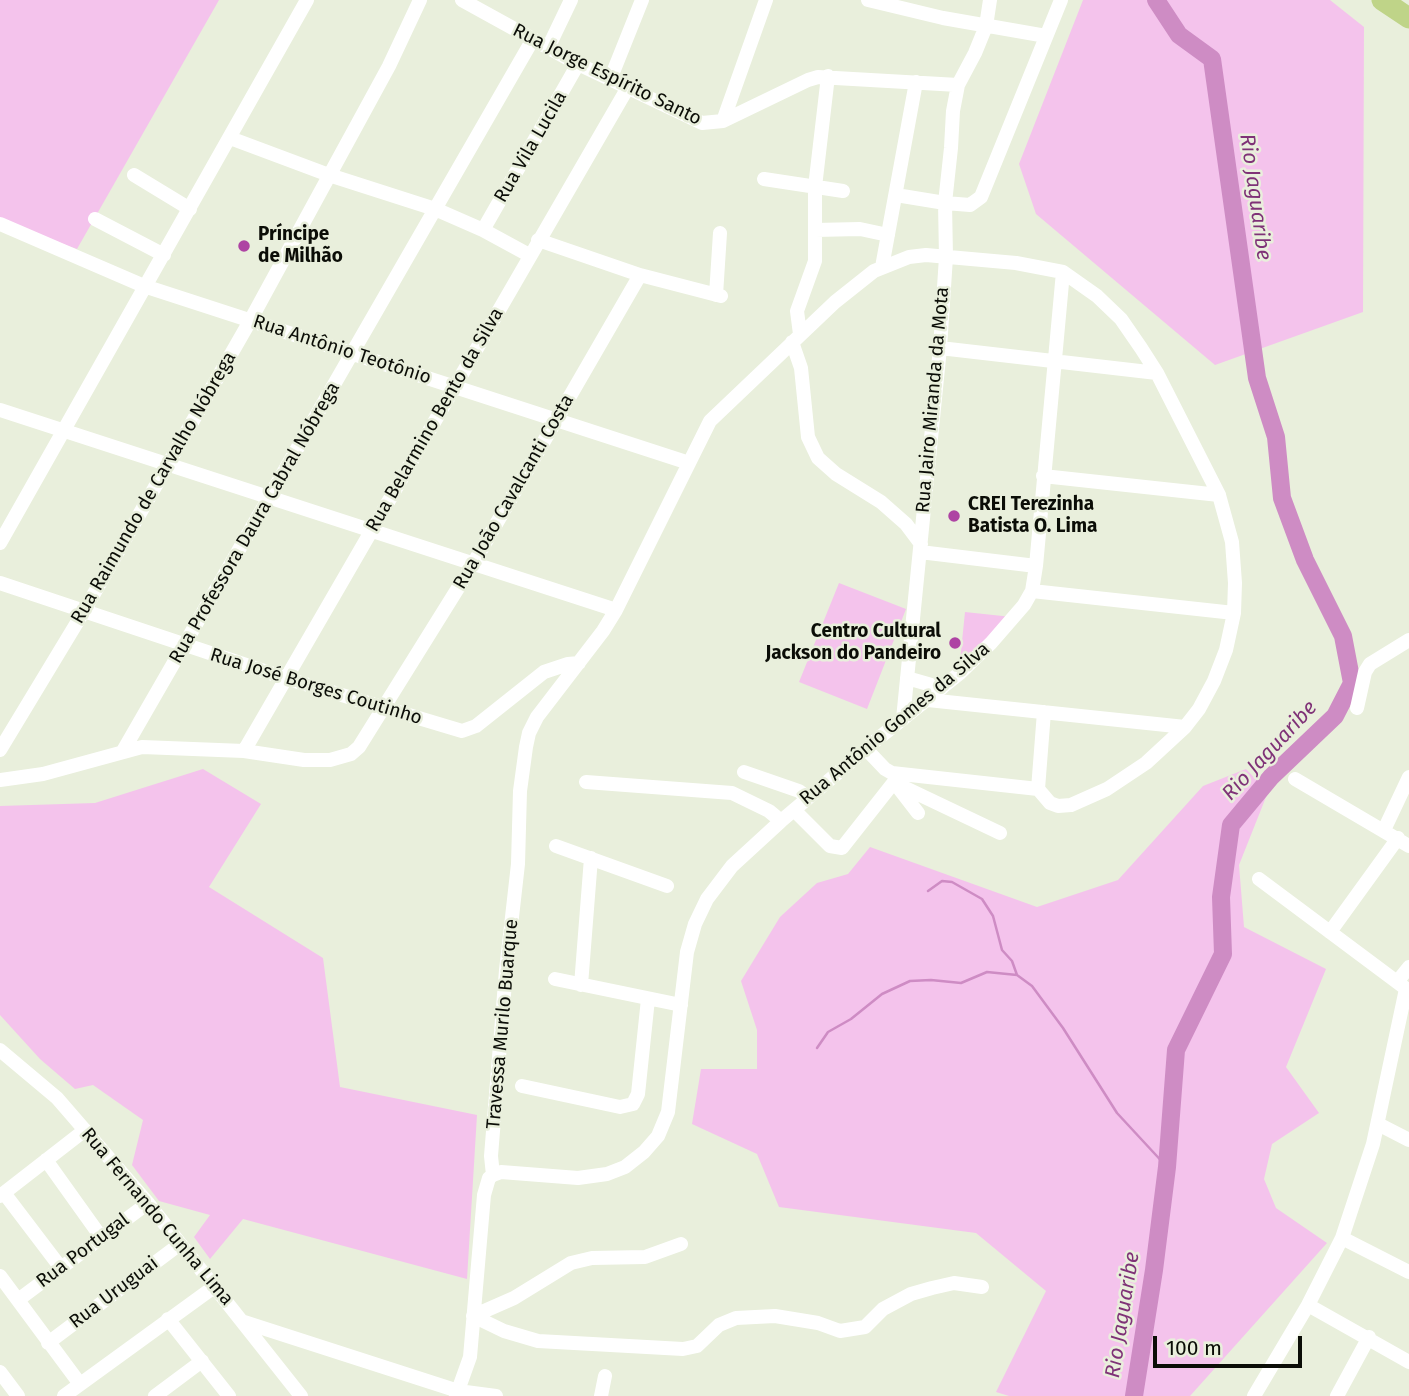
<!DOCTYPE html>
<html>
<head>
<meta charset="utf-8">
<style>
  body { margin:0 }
  #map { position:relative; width:1409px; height:1396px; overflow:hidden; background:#e9efdc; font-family:"Fira Sans",sans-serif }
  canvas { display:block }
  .scale { position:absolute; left:1153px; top:1336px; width:149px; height:32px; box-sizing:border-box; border:4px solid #0b0d07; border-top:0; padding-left:9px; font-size:21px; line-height:24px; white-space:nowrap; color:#0b0d07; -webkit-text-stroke:5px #e9efdc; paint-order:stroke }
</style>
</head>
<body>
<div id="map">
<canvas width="1409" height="1396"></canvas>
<div class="scale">100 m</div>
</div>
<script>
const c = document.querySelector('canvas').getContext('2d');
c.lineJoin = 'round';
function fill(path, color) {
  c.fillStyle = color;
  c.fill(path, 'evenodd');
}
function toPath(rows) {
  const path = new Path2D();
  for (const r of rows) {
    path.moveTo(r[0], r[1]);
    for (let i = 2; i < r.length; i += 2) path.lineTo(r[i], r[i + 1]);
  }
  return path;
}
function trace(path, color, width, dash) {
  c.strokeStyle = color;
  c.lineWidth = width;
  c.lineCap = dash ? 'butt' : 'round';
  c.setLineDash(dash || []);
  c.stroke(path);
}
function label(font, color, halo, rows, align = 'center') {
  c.font = font + ' "Fira Sans",sans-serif';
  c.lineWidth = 5;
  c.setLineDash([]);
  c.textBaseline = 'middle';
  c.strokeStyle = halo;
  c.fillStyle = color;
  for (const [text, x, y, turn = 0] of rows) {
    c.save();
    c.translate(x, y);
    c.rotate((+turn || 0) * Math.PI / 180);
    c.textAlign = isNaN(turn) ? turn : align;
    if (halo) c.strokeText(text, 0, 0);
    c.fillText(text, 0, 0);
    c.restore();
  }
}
const green = toPath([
  [0,0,219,0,77,249,0,222],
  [1083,0,1330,0,1364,27,1363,312,1215,365,1036,214,1019,164],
  [839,583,906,609,867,709,799,682],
  [965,612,1012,617,959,671],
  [203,769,261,804,209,887,323,958,340,1087,477,1115,467,1279,243,1219,210,1259,194,1237,210,1215,159,1201,132,1165,143,1120,93,1085,75,1089,40,1059,0,1015,0,806,95,803],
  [1246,769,1268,792,1239,865,1244,927,1326,969,1286,1067,1319,1113,1272,1144,1264,1179,1276,1208,1327,1243,1190,1396,1009,1396,996,1392,1046,1291,976,1233,779,1207,757,1154,692,1124,701,1069,757,1069,757,1030,741,981,780,917,817,883,848,874,870,847,1037,907,1118,880,1203,786]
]);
const stream = toPath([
  [928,891,942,881,952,882,982,899,993,916,1002,950,1012,961,1017,975],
  [817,1048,828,1032,851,1019,882,994,910,981,931,980,961,983,987,972,1017,975,1032,986,1063,1028,1117,1113,1167,1167]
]);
const river = toPath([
  [1134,1396,1154,1270,1167,1167,1176,1050,1223,954,1221,897,1231,825,1271,777,1335,716,1352,683,1343,636,1305,560,1282,498,1276,437,1257,378,1212,59,1179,35,1156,0]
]);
const minor = toPath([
  [462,0,578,64,702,123,723,121,808,80,818,77,958,85],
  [868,0,943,18,1046,36],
  [548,48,571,0],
  [610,80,642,0],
  [723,121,766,0],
  [230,138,329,175,435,209,483,230,529,255],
  [134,175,190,209],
  [764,179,843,191],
  [896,195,945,203,970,205,981,197,1061,0],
  [95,219,164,255],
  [0,224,144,286,689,463],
  [483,230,578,64],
  [815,230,860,229,888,235],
  [538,240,640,275,721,296],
  [882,267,916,82],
  [716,295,720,233],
  [800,334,797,311,815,261,815,187,828,76],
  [792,342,801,368,808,437,818,458,836,474,881,502,906,524,921,544],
  [940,348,1157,373],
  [0,410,616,610],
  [1043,476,1219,495],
  [0,543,307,0],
  [920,552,1036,566],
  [0,583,285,678,462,731,476,726,544,672,568,664,579,663],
  [1032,591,1234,613],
  [907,678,942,688],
  [928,700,1185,727],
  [1357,708,1365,672,1370,664,1409,640],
  [903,719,940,348,946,257,945,203,951,148,953,111,958,85,975,53,986,26,990,0],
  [0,750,84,611,250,321,389,66,420,0],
  [123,751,533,39],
  [244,751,627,89],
  [744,772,799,791,808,798],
  [1295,779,1409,846],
  [0,780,43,774,142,747,244,751,304,760,330,760,351,754,359,747,473,564,640,275],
  [586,782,732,793,769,811,781,821],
  [897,784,1000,833],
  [1038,789,1044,712],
  [794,810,830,846,842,848,894,782,918,813],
  [1384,830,1409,777],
  [556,846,667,886],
  [1259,879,1409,991],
  [1330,932,1398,838],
  [555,979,681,1005],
  [1397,982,1409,967],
  [581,985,591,858],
  [0,1050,57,1098,148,1203,301,1396],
  [522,1086,620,1107,633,1104,638,1094,648,999],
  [1378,1124,1409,1140],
  [46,1160,101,1237],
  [493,1175,501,1172,578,1178,607,1174,625,1167,644,1152,658,1136,668,1112,687,952,695,924,707,899,732,866,781,821,880,737,960,673,991,643,1024,605,1032,591,1036,566,1063,272],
  [4,1193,61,1268],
  [0,1196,85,1130],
  [1342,1238,1409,1272],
  [0,1276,80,1384],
  [18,1300,148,1203],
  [1308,1305,1409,1362],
  [473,1316,504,1331,538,1341,683,1349,697,1346,719,1325,736,1318,775,1316,818,1323,840,1331,865,1327,883,1309,911,1294,932,1288,954,1283,982,1287],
  [473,1316,514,1298,571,1263,592,1258,645,1257,681,1244],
  [168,1319,229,1396],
  [244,1322,458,1391,496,1396],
  [48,1343,180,1244],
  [0,1372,18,1396],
  [64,1396,214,1287],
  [155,1396,202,1361],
  [456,1396,470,1357,484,1195,489,1178,493,1175,491,1156,506,970,518,864,520,791,526,747,529,733,537,717,603,631,616,610,710,421,835,302,874,271,909,257,926,255,1016,263,1063,272,1097,296,1121,319,1141,348,1157,373,1219,495,1232,542,1235,583,1234,613,1226,650,1214,681,1199,709,1185,727,1146,763,1107,789,1071,805,1058,806,1050,803,1038,789,892,773,885,769,866,749],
  [601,1396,605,1376],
  [1254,1396,1308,1305,1342,1238,1373,1144,1406,989],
  [1337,1396,1369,1337]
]);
const highway = toPath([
  [1382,0,1409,18]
]);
const markers = [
  [244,246,7,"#ae43a3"],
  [954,516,7,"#ae43a3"],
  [955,643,7,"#ae43a3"]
];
const streetNames = [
  ["Rua Jorge Espírito Santo",607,75,26],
  ["Rua Vila Lucila",531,147,-60],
  ["Rua Antônio Teotônio",342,350,18],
  ["Rua Jairo Miranda da Mota",933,400,-85],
  ["Rua Belarmino Bento da Silva",435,420,-60],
  ["Rua Raimundo de Carvalho Nóbrega",154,488,-60],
  ["Rua João Cavalcanti Costa",514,492,-60],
  ["Rua Professora Daura Cabral Nóbrega",255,523,-60],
  ["Rua José Borges Coutinho",316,687,17],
  ["Rua Antônio Gomes da Silva",895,724,-40],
  ["Travessa Murilo Buarque",503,1024,-85],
  ["Rua Fernando Cunha Lima",157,1217,50],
  ["Rua Portugal",83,1251,-37],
  ["Rua Uruguai",114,1293,-37]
];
const poiNames = [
  ["Príncipe",258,235],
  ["de Milhão",258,257],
  ["CREI Terezinha",968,505],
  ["Batista O. Lima",968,527],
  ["Centro Cultural",941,632,"right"],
  ["Jackson do Pandeiro",941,654,"right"]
];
const waterNames = [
  ["Rio Jaguaribe",1255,197,82],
  ["Rio Jaguaribe",1270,751,-47],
  ["Rio Jaguaribe",1123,1315,-81]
];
fill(green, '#f4c3ec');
trace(stream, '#ce8cc4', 2.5);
trace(river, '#ce8cc4', 18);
trace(minor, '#fff', 14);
trace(highway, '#bfd488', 21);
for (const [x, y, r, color] of markers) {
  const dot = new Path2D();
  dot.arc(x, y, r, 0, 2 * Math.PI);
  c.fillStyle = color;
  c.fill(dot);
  trace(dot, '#e9efdc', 2.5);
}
label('19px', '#0b0d07', '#e9efdc', streetNames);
label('bold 19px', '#0b0d07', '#e9efdc', poiNames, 'left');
label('italic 21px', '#7f3277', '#e9efdc', waterNames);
</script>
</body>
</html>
